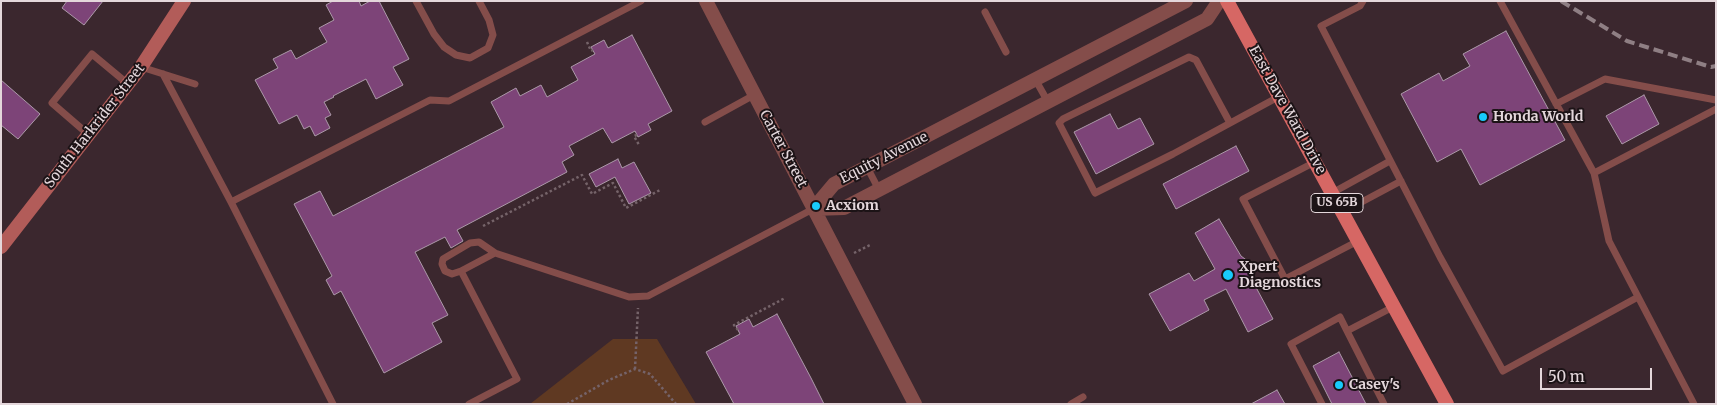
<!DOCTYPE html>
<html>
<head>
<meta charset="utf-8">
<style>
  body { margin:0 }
  #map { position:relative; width:1717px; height:405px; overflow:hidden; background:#3b272e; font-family:Merriweather,serif }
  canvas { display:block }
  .frame { position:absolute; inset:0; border:2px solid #e4d7db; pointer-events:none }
  .scale { position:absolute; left:1540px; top:368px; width:112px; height:22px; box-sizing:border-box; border:2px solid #e4d7db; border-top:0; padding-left:6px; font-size:15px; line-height:18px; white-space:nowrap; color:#e4d7db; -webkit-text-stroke:4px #1c1316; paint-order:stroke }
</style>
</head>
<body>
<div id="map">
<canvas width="1717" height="405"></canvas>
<div class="frame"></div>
<div class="scale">50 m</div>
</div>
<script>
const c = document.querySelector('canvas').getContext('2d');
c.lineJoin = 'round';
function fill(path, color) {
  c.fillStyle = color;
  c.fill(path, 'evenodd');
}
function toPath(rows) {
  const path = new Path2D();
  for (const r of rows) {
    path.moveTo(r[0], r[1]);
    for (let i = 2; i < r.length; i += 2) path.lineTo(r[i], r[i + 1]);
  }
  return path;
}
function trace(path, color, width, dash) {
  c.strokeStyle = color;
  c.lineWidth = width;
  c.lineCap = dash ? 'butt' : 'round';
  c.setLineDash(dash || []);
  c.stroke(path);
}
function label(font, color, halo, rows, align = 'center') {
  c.font = font + ' Merriweather,serif';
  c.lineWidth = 4;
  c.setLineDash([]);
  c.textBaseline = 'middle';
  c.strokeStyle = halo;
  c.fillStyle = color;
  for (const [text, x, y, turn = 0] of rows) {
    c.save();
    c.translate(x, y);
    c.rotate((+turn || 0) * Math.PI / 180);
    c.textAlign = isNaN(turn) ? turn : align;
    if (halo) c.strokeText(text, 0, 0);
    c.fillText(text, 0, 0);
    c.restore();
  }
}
const green = toPath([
  [613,339,657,339,696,404,530,404]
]);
const building = toPath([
  [67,1,103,1,84,25,62,8,67,1],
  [333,1,359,1,361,6,370,1,379,1,409,59,393,67,403,85,376,99,366,79,333,96,334,97,324,102,331,115,325,118,330,128,315,136,310,126,304,129,297,115,279,124,255,80,278,68,273,59,291,50,296,59,327,42,319,28,334,20,326,5,333,1],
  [1506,31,1565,140,1480,185,1461,149,1437,162,1401,94,1439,73,1443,81,1470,66,1463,54,1506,31],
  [632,35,672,111,648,124,651,130,638,137,635,131,612,143,603,128,569,146,574,155,562,162,567,172,457,230,463,241,451,248,445,237,415,252,448,315,432,323,442,342,384,373,341,291,334,295,326,280,332,276,294,204,320,191,333,216,504,127,491,102,516,88,520,96,541,85,547,97,578,80,571,67,595,54,591,47,604,40,608,48,632,35],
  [1,80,40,114,18,139,1,125,1,80],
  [1644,95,1659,124,1622,144,1606,116,1644,95],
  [1110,114,1118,129,1140,118,1154,144,1096,174,1074,132,1110,114],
  [1236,146,1249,171,1176,209,1163,184,1236,146],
  [618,159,622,168,634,162,651,193,629,204,615,177,596,187,589,174,618,159],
  [1219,219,1241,256,1249,262,1252,267,1251,278,1273,319,1248,332,1226,289,1204,300,1209,310,1170,331,1149,294,1189,273,1194,281,1215,269,1195,233,1219,219],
  [777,314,811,378,824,404,734,404,706,352,740,334,736,326,749,319,753,327,777,314],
  [1339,352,1366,404,1332,404,1313,366,1339,352],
  [1277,390,1285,404,1251,404,1277,390]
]);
const path = toPath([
  [587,42,591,51,593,50],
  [637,135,634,136,639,145],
  [483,226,582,175,592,194,613,183,626,208,660,190],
  [854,253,870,245],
  [738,330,734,325,785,298],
  [635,369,638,308],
  [567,404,609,380,635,369,650,374,676,404]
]);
const service = toPath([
  [416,1,434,34,444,47,456,55,470,58,488,48,493,35,489,20,479,1],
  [1363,1,1360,6,1321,26,1440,257,1503,371,1638,297],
  [1500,1,1594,173,1609,241,1694,404],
  [985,12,1006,52],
  [141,67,195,84],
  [163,74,231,202,333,404],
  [1035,79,1048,102],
  [1556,104,1605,79,1716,100],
  [705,122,754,95],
  [1230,123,1196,60,1189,57,1063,119,1059,123,1095,193,1173,154,1280,96],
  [89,135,52,103,92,54,128,84],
  [1315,162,1243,199,1285,279,1358,241],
  [867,167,879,190],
  [1594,173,1716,109],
  [1332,193,1390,161],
  [231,202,430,100,449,101,641,1],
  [1343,212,1401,181],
  [461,271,452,274,445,271,442,264,443,259,470,243,479,242,495,253],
  [1347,331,1384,404],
  [469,404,517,379,461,271,495,253,629,297,648,296,813,209],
  [1071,404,1083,397],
  [1322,404,1291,344,1340,317,1347,331,1393,307]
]);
const minor = toPath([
  [706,1,915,404],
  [813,209,844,208,1207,19,1219,1],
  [813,209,834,184,1186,1]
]);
const secondary = toPath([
  [1,247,141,67,184,1]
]);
const primary = toPath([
  [1227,1,1447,404]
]);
const rail = toPath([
  [1561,1,1627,41,1711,67,1716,66]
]);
const markers = [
  [1483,117,5,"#18cafc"],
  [816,206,5,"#18cafc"],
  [1228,275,6,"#18cafc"],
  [1339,385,5,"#18cafc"]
];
const shields = [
  [1337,203,52]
];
const shieldNames = [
  ["US 65B",1337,203]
];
const streetNames = [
  ["East Dave Ward Drive",1287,110,61],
  ["South Harkrider Street",95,126,-52],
  ["Carter Street",783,149,62],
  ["Equity Avenue",884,158,-27]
];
const poiNames = [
  ["Honda World",1493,117],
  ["Acxiom",826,206],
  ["Xpert",1239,267],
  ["Diagnostics",1239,283],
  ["Casey's",1349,385]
];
fill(green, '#5f3922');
fill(building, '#7d4478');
trace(building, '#ac99a9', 1);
trace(path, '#756369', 2.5, [2.5, 2.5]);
trace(service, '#844d4a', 7);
trace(minor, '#844d4a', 14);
trace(secondary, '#b25c59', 14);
trace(primary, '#d66764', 14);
trace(rail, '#8f7f84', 4, [10, 5]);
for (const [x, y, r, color] of markers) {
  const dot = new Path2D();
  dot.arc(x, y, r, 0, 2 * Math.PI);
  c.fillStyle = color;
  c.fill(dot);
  trace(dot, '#1c1316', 2);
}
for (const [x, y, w] of shields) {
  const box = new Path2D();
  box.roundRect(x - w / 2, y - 9.5, w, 19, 4);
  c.fillStyle = '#1c1316';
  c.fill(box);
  trace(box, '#e4d7db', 1);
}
label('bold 12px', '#e4d7db', null, shieldNames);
label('14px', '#e4d7db', '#1c1316', streetNames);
label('bold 14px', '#e4d7db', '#1c1316', poiNames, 'left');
</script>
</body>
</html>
